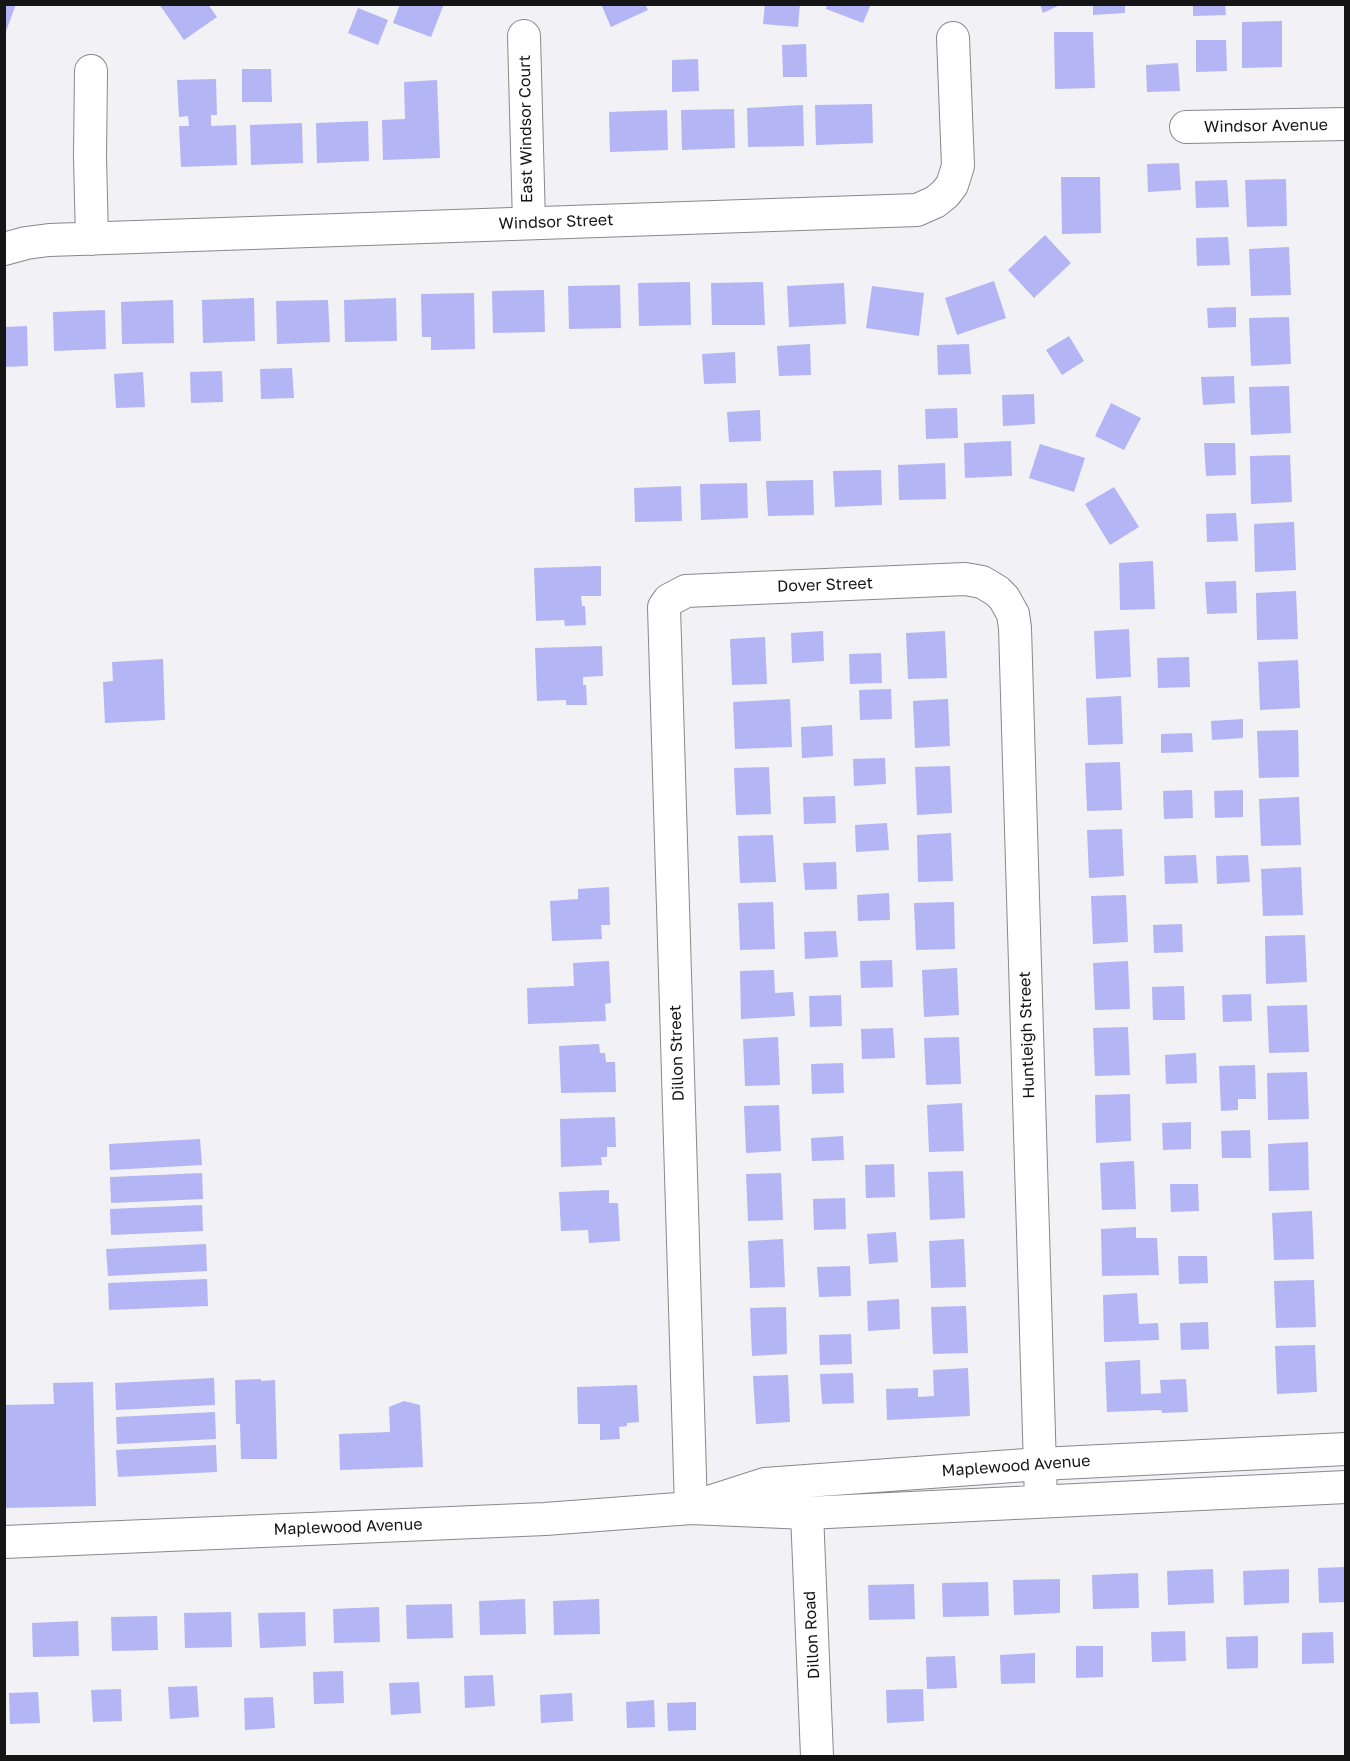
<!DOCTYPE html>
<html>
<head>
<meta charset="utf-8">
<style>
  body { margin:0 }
  #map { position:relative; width:1350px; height:1761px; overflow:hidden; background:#f2f1f5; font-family:"Golos Text",sans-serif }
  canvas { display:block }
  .frame { position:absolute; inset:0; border:6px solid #151516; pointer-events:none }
</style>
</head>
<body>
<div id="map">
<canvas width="1350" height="1761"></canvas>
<div class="frame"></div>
</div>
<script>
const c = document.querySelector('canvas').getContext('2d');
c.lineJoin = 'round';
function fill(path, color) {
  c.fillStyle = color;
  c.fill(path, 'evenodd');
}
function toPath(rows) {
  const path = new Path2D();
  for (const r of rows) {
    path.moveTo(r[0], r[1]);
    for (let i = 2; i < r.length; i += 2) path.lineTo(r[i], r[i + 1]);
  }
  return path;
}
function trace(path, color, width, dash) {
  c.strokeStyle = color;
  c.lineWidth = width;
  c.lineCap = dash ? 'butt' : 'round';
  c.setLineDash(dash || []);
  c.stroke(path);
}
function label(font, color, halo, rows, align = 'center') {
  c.font = font + ' "Golos Text",sans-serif';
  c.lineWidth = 6;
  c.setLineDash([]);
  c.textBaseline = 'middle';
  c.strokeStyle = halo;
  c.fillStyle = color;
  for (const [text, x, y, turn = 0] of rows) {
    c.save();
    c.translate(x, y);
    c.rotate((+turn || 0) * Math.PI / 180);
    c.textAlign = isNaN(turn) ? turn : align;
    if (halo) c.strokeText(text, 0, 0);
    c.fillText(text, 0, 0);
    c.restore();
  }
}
const building = toPath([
  [4,4,16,4,5,34,4,34],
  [159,4,208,4,217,17,184,40],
  [400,4,444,4,431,37,393,23],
  [601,4,645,4,648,10,611,27],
  [765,4,800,4,798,27,763,24],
  [827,4,871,4,863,23,826,9],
  [1040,4,1062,4,1043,13],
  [1093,4,1125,4,1125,13,1093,15],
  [1193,4,1225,4,1226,15,1193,16],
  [358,8,388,20,378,45,348,33],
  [1282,21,1282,67,1242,68,1242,22],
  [1054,32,1093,32,1095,88,1055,89],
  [1196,40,1226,40,1227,71,1196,72],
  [806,44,807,77,783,77,782,45],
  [698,59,699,91,672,92,672,60],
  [1178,63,1180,91,1147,92,1146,65],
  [242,69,271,69,272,102,242,102],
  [216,79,217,115,211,115,211,126,236,125,237,165,181,167,179,126,189,126,188,116,179,117,177,80],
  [437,80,440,158,383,160,382,120,405,119,404,82],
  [872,104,873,143,816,145,815,105],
  [803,105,804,146,748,147,747,108],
  [734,109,735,148,682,150,681,110],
  [667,110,668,150,610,152,609,112],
  [368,121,369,161,317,163,316,123],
  [302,123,303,163,251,165,250,125],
  [1179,163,1181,190,1148,192,1147,164],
  [1061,177,1100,177,1101,233,1062,234],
  [1286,179,1287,226,1247,227,1245,180],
  [1227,180,1229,207,1196,208,1195,181],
  [1045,235,1071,263,1034,298,1008,270],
  [1228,237,1230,265,1197,266,1196,238],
  [1289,247,1291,295,1251,296,1249,249],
  [994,281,1006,318,957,335,945,298],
  [690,282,691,325,639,326,638,283],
  [763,282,765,325,712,325,711,283],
  [844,283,846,324,789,327,787,286],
  [620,285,621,328,569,329,568,286],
  [872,286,924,293,919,336,866,328],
  [544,290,545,332,493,333,492,291],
  [474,293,475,349,431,350,431,337,422,337,421,294],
  [254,298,255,341,203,343,202,300],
  [396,298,397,341,345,342,344,300],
  [173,300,174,343,122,344,121,302],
  [328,300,330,342,277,344,276,301],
  [1236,307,1236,327,1208,328,1207,308],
  [105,310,106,349,54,351,53,312],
  [1289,317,1291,364,1251,366,1249,318],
  [27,326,28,366,4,367,4,327],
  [1069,336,1084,361,1062,375,1046,350],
  [810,344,811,375,779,376,777,346],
  [969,344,971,374,938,375,937,345],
  [735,352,736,383,704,384,702,354],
  [292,368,294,398,261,399,260,369],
  [222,371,223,402,191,403,190,372],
  [143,372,145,407,116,408,114,374],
  [1234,376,1235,403,1203,405,1201,377],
  [1289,386,1291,433,1251,435,1249,387],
  [1034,394,1035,424,1003,426,1002,395],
  [1111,403,1141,418,1124,450,1095,436],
  [957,408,958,438,926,439,925,409],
  [760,410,761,441,729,442,727,412],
  [1011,441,1012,476,965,478,964,443],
  [1204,443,1235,443,1236,475,1206,476],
  [1040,444,1085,458,1074,492,1029,478],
  [1290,455,1292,502,1251,504,1250,456],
  [945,463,946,499,899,500,898,465],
  [881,470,882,505,835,507,833,471],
  [813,480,814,515,768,516,766,481],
  [747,483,748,518,701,520,700,484],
  [681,486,682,521,635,522,634,488],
  [1114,487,1139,527,1110,545,1085,504],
  [1236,513,1238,541,1207,542,1206,514],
  [1294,522,1296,570,1255,572,1254,524],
  [1153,561,1155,609,1120,610,1119,563],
  [601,566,601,596,581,596,582,606,585,606,586,625,565,626,564,620,536,621,534,568],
  [1236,581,1237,613,1207,614,1205,582],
  [1296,591,1298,639,1257,640,1256,593],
  [1129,629,1131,677,1096,679,1094,631],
  [823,631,824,661,792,663,791,633],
  [945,631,947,678,908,679,906,633],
  [765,637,767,684,732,685,730,639],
  [602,646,603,676,583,677,583,685,586,685,587,705,566,705,566,700,537,701,535,648],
  [881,653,882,683,850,684,849,654],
  [1189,657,1190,687,1158,688,1157,658],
  [163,659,165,720,105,723,103,682,113,681,112,662],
  [1298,660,1300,708,1260,710,1258,662],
  [891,689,892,719,860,720,859,690],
  [1121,696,1123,744,1088,745,1086,698],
  [790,699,792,747,735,749,733,702],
  [948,699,950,746,915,748,913,701],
  [1243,719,1243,738,1212,740,1211,721],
  [832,725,833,756,802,758,801,727],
  [1298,730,1299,777,1259,778,1257,731],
  [1192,733,1193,752,1161,753,1161,734],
  [885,758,886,784,854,786,853,759],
  [1120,762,1122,810,1087,811,1085,763],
  [950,766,952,813,917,815,915,767],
  [769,767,771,814,736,815,734,768],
  [1192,790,1193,818,1164,819,1163,791],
  [1243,790,1243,817,1215,818,1214,791],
  [835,796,836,823,804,824,803,797],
  [1299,797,1301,845,1261,846,1259,799],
  [887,823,889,850,856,852,855,825],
  [1122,829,1124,876,1089,878,1087,830],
  [951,833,953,881,918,882,917,835],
  [773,835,776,882,740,883,738,836],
  [1196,855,1198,883,1165,884,1164,856],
  [1248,855,1250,882,1217,884,1216,856],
  [836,862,837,889,805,890,803,863],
  [1301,867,1303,915,1263,916,1261,869],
  [609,887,610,925,601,925,602,939,552,941,550,901,578,899,578,889],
  [889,893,890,920,858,921,857,895],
  [1126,895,1128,942,1093,944,1091,896],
  [773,902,775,949,740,950,738,903],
  [954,902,955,949,916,950,914,903],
  [1182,924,1183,952,1154,953,1153,925],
  [836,931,838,957,805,959,804,932],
  [1305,935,1307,982,1266,984,1265,936],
  [892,960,893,987,861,988,860,961],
  [609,961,611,1003,605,1004,606,1021,528,1024,527,988,574,986,573,963],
  [1128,961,1130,1009,1095,1010,1093,963],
  [957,968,959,1015,924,1017,922,970],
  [774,970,775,993,793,992,795,1016,741,1019,740,971],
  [1184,986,1185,1020,1153,1020,1152,987],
  [1251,994,1252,1021,1223,1022,1222,995],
  [841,995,842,1026,810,1027,809,996],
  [1307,1005,1309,1052,1269,1053,1267,1006],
  [1128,1027,1130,1075,1095,1076,1093,1028],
  [893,1028,895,1058,862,1059,861,1029],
  [778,1037,780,1085,745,1086,743,1039],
  [959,1037,961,1084,926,1085,924,1038],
  [599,1044,600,1053,605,1053,606,1062,615,1062,616,1092,561,1093,559,1046],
  [1196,1053,1197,1083,1166,1084,1165,1055],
  [843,1063,844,1093,812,1094,811,1064],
  [1255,1065,1256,1099,1238,1099,1238,1110,1221,1111,1219,1066],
  [1307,1072,1309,1119,1268,1120,1267,1073],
  [1130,1094,1131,1141,1096,1143,1095,1095],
  [962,1103,964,1151,929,1152,927,1105],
  [779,1105,781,1151,746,1153,744,1106],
  [615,1117,616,1147,607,1147,607,1157,601,1157,602,1165,561,1167,560,1119],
  [1191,1122,1191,1149,1163,1150,1162,1123],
  [1250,1130,1251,1158,1222,1158,1221,1131],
  [843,1136,844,1160,812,1161,811,1138],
  [200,1139,202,1165,110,1170,109,1144],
  [1308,1142,1309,1190,1269,1191,1268,1144],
  [1134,1161,1136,1209,1102,1210,1100,1163],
  [894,1164,895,1197,866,1198,865,1165],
  [963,1171,965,1218,930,1220,928,1172],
  [202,1173,203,1199,111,1203,110,1177],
  [781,1173,783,1220,748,1221,746,1174],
  [1170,1184,1198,1184,1199,1211,1171,1212],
  [609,1190,609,1203,618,1203,620,1241,589,1243,588,1230,561,1231,559,1192],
  [845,1198,846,1229,814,1230,813,1199],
  [202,1205,203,1231,111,1235,110,1209],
  [1312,1211,1314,1259,1274,1260,1272,1213],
  [1136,1227,1136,1238,1157,1238,1159,1275,1102,1276,1101,1229],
  [896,1232,898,1262,869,1264,867,1234],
  [783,1239,785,1287,750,1288,748,1241],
  [964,1239,966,1287,931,1288,929,1241],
  [206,1244,207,1271,108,1276,106,1249],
  [1178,1256,1207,1256,1208,1283,1179,1284],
  [850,1266,851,1296,819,1297,817,1267],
  [207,1279,208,1306,109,1310,108,1283],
  [1314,1280,1316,1327,1276,1328,1274,1281],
  [1137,1293,1139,1324,1158,1323,1159,1340,1104,1342,1103,1295],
  [899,1299,900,1329,868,1331,867,1301],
  [966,1306,968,1353,933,1354,931,1307],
  [786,1307,787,1354,752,1356,750,1308],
  [1208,1322,1209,1349,1181,1350,1180,1323],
  [851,1334,852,1364,820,1365,819,1335],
  [1315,1345,1317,1392,1277,1394,1275,1346],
  [1140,1360,1141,1394,1161,1393,1160,1380,1186,1379,1188,1412,1162,1413,1161,1410,1107,1412,1105,1362],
  [968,1368,970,1416,887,1420,886,1389,918,1388,918,1397,934,1396,933,1370],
  [853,1373,854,1403,822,1404,820,1374],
  [788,1375,790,1422,756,1424,753,1376],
  [214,1378,215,1405,116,1410,115,1383],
  [261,1379,261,1381,275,1380,277,1459,241,1459,240,1424,236,1424,235,1380],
  [93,1382,96,1506,4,1508,4,1405,54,1404,53,1383],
  [637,1385,639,1422,627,1423,627,1426,619,1427,620,1439,600,1440,600,1424,578,1424,577,1387],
  [404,1401,420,1405,423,1467,340,1470,339,1434,390,1432,389,1407],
  [215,1412,216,1439,117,1444,116,1417],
  [216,1445,217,1472,118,1477,116,1450],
  [1346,1567,1346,1602,1319,1603,1318,1568],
  [1213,1569,1214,1603,1168,1605,1167,1571],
  [1289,1569,1289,1603,1244,1605,1243,1571],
  [1138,1573,1139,1608,1093,1609,1092,1575],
  [1060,1579,1060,1613,1014,1615,1013,1580],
  [988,1582,989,1616,943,1617,942,1583],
  [914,1584,915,1619,869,1620,868,1585],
  [525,1599,526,1634,480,1635,479,1601],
  [599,1599,600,1634,554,1635,553,1601],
  [452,1604,453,1638,407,1639,406,1605],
  [379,1607,380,1642,334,1643,333,1609],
  [231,1612,232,1647,185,1648,184,1613],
  [305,1612,306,1646,260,1648,258,1613],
  [157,1616,158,1650,112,1651,111,1617],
  [78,1621,79,1656,33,1657,32,1623],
  [1185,1631,1186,1661,1152,1662,1151,1632],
  [1333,1632,1334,1663,1302,1664,1302,1633],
  [1258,1636,1258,1668,1227,1669,1226,1637],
  [1076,1646,1103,1646,1103,1677,1076,1678],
  [1035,1653,1035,1683,1001,1684,1000,1655],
  [955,1656,957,1688,927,1689,926,1657],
  [343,1671,344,1703,314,1704,313,1672],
  [493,1675,495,1706,465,1708,464,1676],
  [419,1682,421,1713,391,1715,389,1683],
  [197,1686,199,1717,170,1719,168,1687],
  [121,1689,122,1721,93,1722,91,1690],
  [923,1689,924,1721,887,1723,886,1690],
  [38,1692,40,1723,10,1724,9,1693],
  [572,1693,573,1721,541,1723,540,1695],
  [273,1697,275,1728,245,1730,244,1698],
  [654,1700,655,1727,627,1728,626,1702],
  [696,1702,696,1730,668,1731,667,1703]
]);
const minor = toPath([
  [524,36,529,223],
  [91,71,90,157,92,239],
  [1186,127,1346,124],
  [4,249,26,243,49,240,917,210,935,202,945,194,952,185,958,166,953,38],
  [709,1502,765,1484,1040,1464,1346,1449],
  [691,1508,664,607,669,600,686,591,965,579,982,582,997,591,1004,598,1013,614,1015,628,1041,1501],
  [807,1513,817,1756],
  [4,1542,545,1519,691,1508,807,1513,1346,1487]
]);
const streetNames = [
  ["Windsor Avenue",1266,126,-1],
  ["East Windsor Court",526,129,-91],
  ["Windsor Street",556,222,-2],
  ["Dover Street",825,585,-2],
  ["Huntleigh Street",1027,1035,-92],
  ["Dillon Street",677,1053,-92],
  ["Maplewood Avenue",1016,1466,-4],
  ["Maplewood Avenue",348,1527,-2],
  ["Dillon Road",812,1635,-93]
];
fill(building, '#b3b5f5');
trace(minor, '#89888b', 34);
trace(minor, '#fff', 32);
label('16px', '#151516', '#fff', streetNames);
</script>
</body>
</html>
